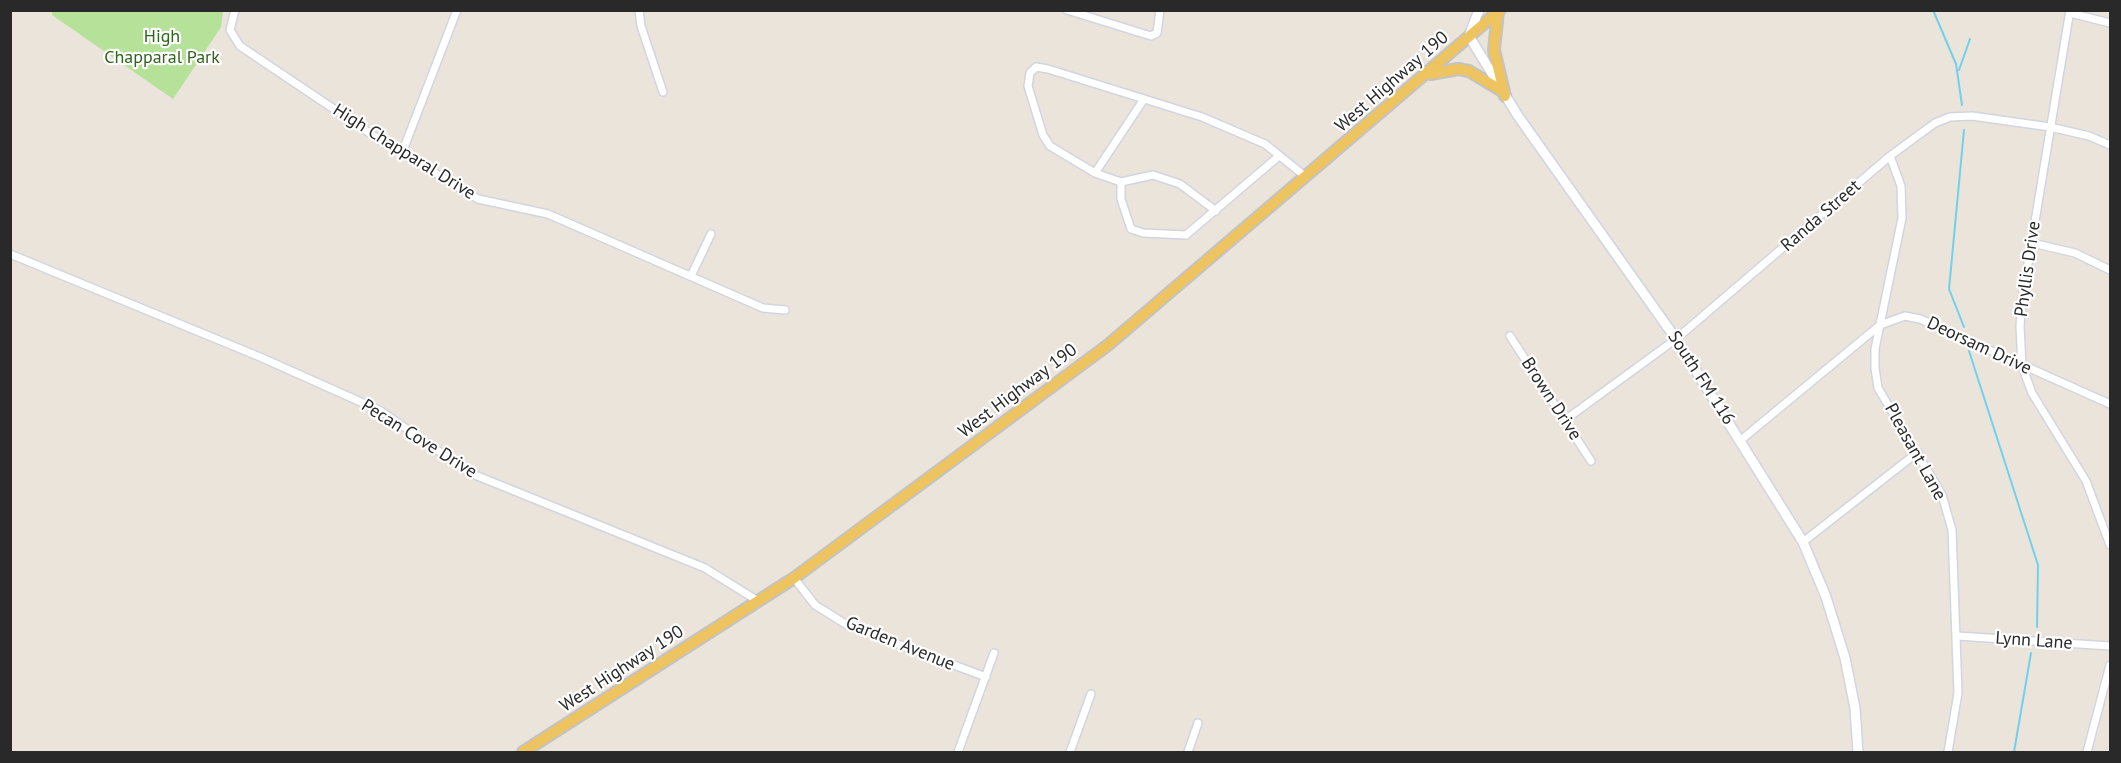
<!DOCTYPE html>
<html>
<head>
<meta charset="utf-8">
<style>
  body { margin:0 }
  #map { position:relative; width:2121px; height:763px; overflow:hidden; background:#ebe4db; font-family:"PT Sans",sans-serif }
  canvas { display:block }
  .frame { position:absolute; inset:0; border:12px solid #292929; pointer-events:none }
</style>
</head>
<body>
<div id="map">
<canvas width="2121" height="763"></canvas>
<div class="frame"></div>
</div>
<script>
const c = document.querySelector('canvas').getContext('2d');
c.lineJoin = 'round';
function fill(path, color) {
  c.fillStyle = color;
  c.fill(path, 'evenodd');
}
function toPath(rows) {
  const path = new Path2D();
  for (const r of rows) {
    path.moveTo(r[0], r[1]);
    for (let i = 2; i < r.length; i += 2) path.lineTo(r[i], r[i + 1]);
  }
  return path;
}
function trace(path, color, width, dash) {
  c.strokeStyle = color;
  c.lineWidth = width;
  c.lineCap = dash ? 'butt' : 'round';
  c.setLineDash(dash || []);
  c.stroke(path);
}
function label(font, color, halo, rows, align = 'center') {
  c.font = font + ' "PT Sans",sans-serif';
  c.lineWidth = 4.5;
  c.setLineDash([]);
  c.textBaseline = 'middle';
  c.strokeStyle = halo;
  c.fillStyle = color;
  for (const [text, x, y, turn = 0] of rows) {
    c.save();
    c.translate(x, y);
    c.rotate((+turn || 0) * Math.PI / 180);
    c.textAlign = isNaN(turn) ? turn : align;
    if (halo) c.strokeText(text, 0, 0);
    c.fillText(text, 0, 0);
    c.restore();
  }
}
const green = toPath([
  [52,11,52,10,223,11,221,27,173,99,52,15]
]);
const stream = toPath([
  [1933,10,1956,64,1962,105],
  [1959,70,1970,39],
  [1964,130,1949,289,1964,327],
  [1969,351,2038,565,2037,627],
  [2014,752,2031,653]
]);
const street = toPath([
  [235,10,230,30,240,46,380,140,478,199,548,214,763,308,785,310],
  [639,10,641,26,663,92],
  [1067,10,1151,36,1157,33,1160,10],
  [2070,10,2022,300,2020,326,2022,366,2032,393,2086,481,2110,545],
  [2070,13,2110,23],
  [402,153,457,10],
  [1890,156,1901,186,1902,218,1875,349,1875,368,1878,388,1942,495,1952,530,1958,693,1948,752],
  [1095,173,1144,99],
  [1121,182,1121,199,1131,229,1143,233,1186,235,1279,156],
  [1216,211,1180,184,1153,175,1121,182,1095,173,1050,146,1043,135,1028,86,1030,73,1036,67,1048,69,1202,117,1265,144,1306,177],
  [2032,243,2075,253,2110,270],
  [10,254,260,357,381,411,470,473,705,568,758,601],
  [691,276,711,234],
  [1510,336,1591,461],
  [1565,420,1676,339,1890,156,1935,123,1950,117,1972,116,2050,127,2089,136,2110,145],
  [1741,440,1880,325,1905,316,1920,319,2110,404],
  [1803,542,1918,452],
  [794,578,815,605,847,625,986,677],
  [1957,636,2110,646],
  [958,752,994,653],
  [1070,752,1091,694],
  [1188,752,1198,723],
  [2087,752,2110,665]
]);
const secondary = toPath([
  [1479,10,1469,36,1518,116,1676,339,1803,542,1826,597,1845,658,1855,708,1858,752]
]);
const primary = toPath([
  [1498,12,1494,50,1505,96],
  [1431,74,1458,69,1469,71,1502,91],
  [523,752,794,578,1108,345,1500,10]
]);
const parkNames = [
  ["High",162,37],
  ["Chapparal Park",162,58]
];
const streetNames = [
  ["West Highway 190",1392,82,-41],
  ["High Chapparal Drive",404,152,32],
  ["Randa Street",1821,216,-41],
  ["Phyllis Drive",2028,269,-82],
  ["Deorsam Drive",1979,346,25],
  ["South FM 116",1701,378,57],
  ["West Highway 190",1018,391,-37],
  ["Brown Drive",1551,399,57],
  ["Pecan Cove Drive",419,439,32],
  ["Pleasant Lane",1915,452,61],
  ["Lynn Lane",2034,641,4],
  ["Garden Avenue",900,644,22],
  ["West Highway 190",622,669,-33]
];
fill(green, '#b5e199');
trace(stream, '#71d1eb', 2);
trace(street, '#d1d5e2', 10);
trace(secondary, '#d1d5e2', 12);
trace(primary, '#c3c3c3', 14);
trace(street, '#fff', 7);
trace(secondary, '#fff', 9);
trace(primary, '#edc45f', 10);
label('18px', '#2e641c', '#fff', parkNames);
label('18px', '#292929', '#fff', streetNames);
</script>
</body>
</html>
